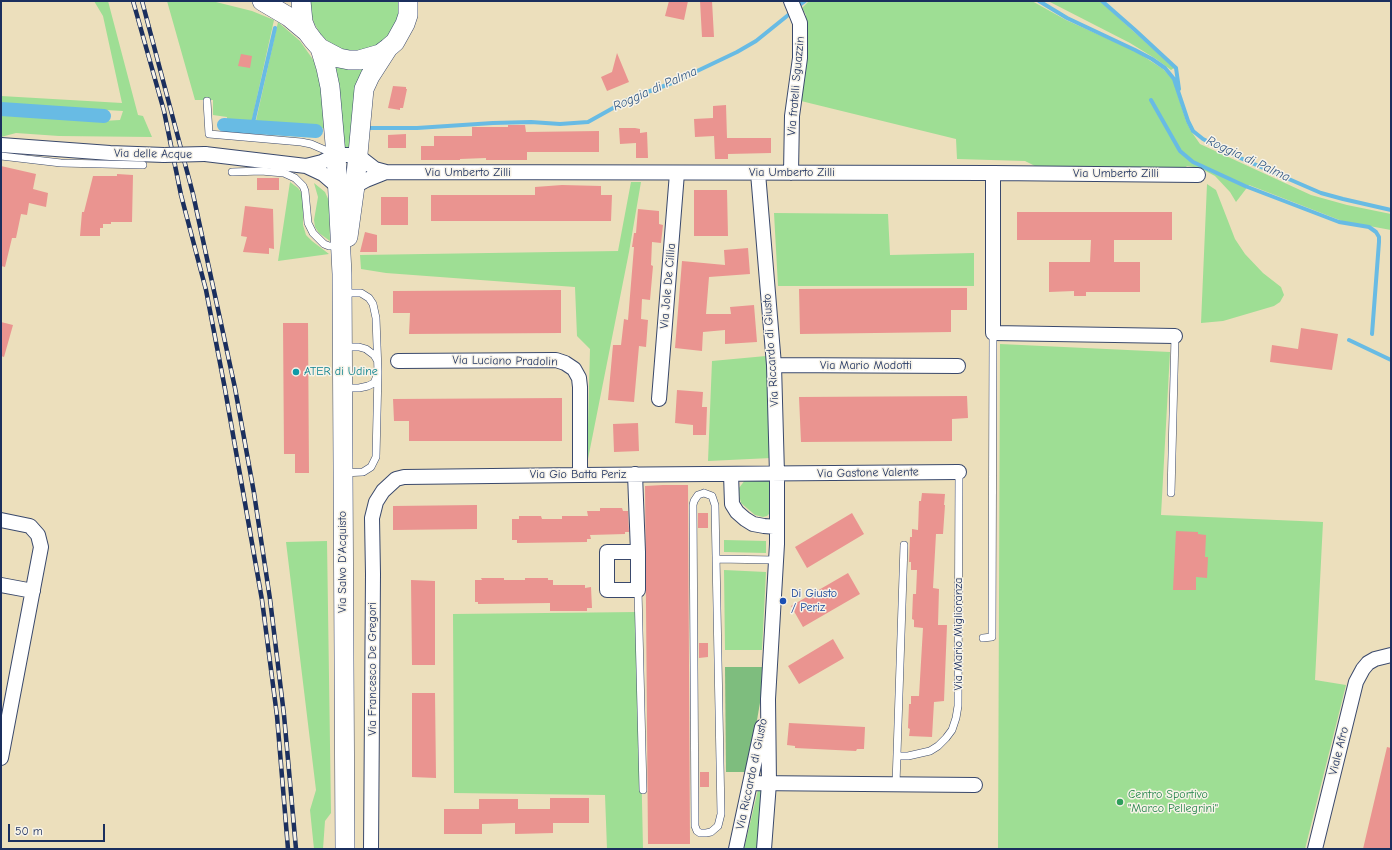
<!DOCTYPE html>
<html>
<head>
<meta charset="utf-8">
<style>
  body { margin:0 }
  #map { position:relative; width:1392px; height:850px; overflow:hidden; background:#ecdfbc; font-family:"Comic Neue",sans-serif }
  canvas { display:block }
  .frame { position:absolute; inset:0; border:2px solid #1b2f5e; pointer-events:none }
  .scale { position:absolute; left:8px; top:824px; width:97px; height:18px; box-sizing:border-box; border:2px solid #1b2f5e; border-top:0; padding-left:5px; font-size:12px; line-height:14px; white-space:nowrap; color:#1b2f5e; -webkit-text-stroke:3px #f7f3e8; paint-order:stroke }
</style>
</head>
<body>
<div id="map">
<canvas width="1392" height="850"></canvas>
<div class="frame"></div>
<div class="scale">50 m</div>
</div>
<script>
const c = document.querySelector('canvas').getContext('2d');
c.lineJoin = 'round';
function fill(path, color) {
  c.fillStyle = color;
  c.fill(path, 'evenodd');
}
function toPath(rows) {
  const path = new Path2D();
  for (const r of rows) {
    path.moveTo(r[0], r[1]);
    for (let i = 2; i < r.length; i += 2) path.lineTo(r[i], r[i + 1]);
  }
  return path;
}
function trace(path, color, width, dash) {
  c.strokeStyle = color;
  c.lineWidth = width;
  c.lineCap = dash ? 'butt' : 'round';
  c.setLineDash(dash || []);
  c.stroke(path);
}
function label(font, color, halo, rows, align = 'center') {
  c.font = font + ' "Comic Neue",sans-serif';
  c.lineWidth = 3;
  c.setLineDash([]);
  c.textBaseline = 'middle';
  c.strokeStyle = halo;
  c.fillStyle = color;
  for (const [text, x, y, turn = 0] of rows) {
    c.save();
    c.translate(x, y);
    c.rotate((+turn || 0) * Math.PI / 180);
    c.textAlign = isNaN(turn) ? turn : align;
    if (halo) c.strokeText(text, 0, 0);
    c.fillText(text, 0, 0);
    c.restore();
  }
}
const green = toPath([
  [94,1,108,1,138,115,143,116,152,137,59,136,16,133,1,137,1,115,103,121,120,120,123,111,1,104,1,96,122,103,103,16],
  [167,1,212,1,252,11,274,20,251,124,227,122,227,117,213,115,213,100,195,100],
  [311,1,401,1,398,24,377,47,361,52,345,51,332,45,321,35,314,23,310,9],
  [809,1,1032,1,1066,20,1135,51,1163,69,1173,80,1186,121,1191,131,1200,144,1311,195,1347,205,1391,214,1391,230,1342,221,1249,185,1236,202,1230,192,1215,176,1200,168,1187,166,1184,169,1037,167,1025,161,957,159,956,139,801,101,805,75,806,15,802,8],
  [1048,1,1100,1,1174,68,1171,70,1156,59,1130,43],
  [278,22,300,41,314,61,321,87,326,128,315,129,255,125],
  [331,64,369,67,353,150,340,150],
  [290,182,298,188,301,192,303,199,303,225,306,235,312,241,329,254,278,261],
  [631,182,641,182,629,252,587,464,590,349,577,336,575,287,386,273,361,269,360,255,618,251],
  [314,183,325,192,329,201,330,241,319,233,315,227,314,220,318,197],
  [1207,184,1216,190,1235,239,1245,254,1263,273,1281,287,1284,295,1280,302,1274,306,1223,321,1201,323],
  [774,213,888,214,890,255,974,253,974,286,778,286],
  [1000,344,1170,352,1161,515,1323,522,1315,680,1346,685,1305,849,998,849],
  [766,356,771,458,708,461,712,361],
  [745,480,771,480,771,512,767,516,763,517,755,515,741,503,740,499,739,488],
  [724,540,766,541,766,553,724,552],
  [327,541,331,813,325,821,323,849,314,849,310,810,316,790,286,542],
  [724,570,766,572,762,650,725,650],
  [638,612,643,849,607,849,605,795,454,793,453,614],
  [765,788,760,849,744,849,758,790]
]);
const forest = toPath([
  [725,667,762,667,761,697,748,772,726,772]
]);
const stream = toPath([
  [1039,1,1067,18,1135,50,1152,59,1165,68,1174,79,1188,121,1193,131,1203,139,1238,157,1321,193,1343,199,1391,210],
  [1102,1,1135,30,1176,68,1179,89],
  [797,7,805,1],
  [1151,100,1180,151,1193,162,1245,186,1339,222,1369,227,1376,232,1379,237,1379,242,1372,334],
  [252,127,275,28],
  [368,128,417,128,493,123,531,122,560,124,588,122,631,98,672,83,737,52,756,41,792,12],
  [1349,340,1391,360]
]);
const canal = toPath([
  [1,109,104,116],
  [224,125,316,131]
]);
const building = toPath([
  [669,1,688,1,684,20,665,16],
  [700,1,712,1,714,37,702,37],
  [617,53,629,82,607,91,601,77,612,72],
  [241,54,252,56,250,68,238,66],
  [393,86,406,87,406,89,407,89,403,108,400,108,400,110,388,108],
  [726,105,727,138,771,138,771,153,728,154,728,159,715,159,714,136,695,137,694,119,713,118,713,106],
  [508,125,525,125,526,132,599,131,599,152,527,152,527,160,486,160,486,158,460,159,460,160,421,160,421,146,434,146,434,136,472,136,472,127,508,127],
  [619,128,635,128,640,129,640,133,647,132,648,158,636,158,636,143,620,144],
  [406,134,406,148,388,148,388,135],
  [1,166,36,174,33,189,48,193,46,207,29,203,27,215,21,214,16,238,12,238,5,267,1,266],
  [117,174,133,175,132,222,111,222,111,224,103,224,103,228,100,228,100,236,80,236,82,212,84,212,93,176,117,176],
  [257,178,279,178,279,190,257,190],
  [562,185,601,186,601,195,612,195,611,221,431,221,431,195,535,195,535,187],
  [694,190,727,190,728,236,694,236],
  [381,197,408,197,408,225,381,225],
  [245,206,273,209,274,249,269,248,269,254,243,252,247,237,241,236],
  [638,209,659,211,659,224,663,225,661,243,652,242,651,265,653,266,650,300,642,299,641,319,648,320,646,347,639,346,634,402,608,400,613,345,621,345,624,319,628,320,634,247,632,247,634,233,636,233],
  [1017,212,1172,212,1172,240,1114,240,1114,262,1140,262,1140,292,1086,292,1086,296,1074,296,1074,291,1049,292,1049,262,1090,262,1091,240,1017,240],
  [365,232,377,235,377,252,360,252],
  [748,248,750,274,709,277,706,314,731,314,730,307,754,305,757,342,725,344,725,330,703,332,702,351,675,348,682,261,725,265,724,250],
  [967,288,967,310,951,310,951,332,800,334,799,289],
  [561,290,561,333,409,334,410,313,393,313,393,291],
  [1,322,13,325,4,357,1,356],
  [283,323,308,323,309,473,295,473,295,454,284,454],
  [1301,328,1338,334,1332,370,1270,362,1272,345,1298,349],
  [677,390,703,392,702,407,707,407,706,435,693,435,693,425,675,423],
  [967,396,968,418,952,419,952,441,801,442,799,397],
  [562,398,562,441,409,441,409,421,394,421,393,399],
  [638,423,639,451,614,452,613,424],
  [663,485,688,485,690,844,648,844,645,486],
  [922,493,945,494,944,505,945,505,943,534,936,534,933,588,939,589,938,625,947,625,944,701,934,702,932,737,909,736,910,729,908,728,909,704,911,704,911,696,919,696,923,628,914,627,914,620,912,619,913,594,916,594,917,570,911,570,911,562,909,562,910,537,912,537,912,529,918,530,919,501,921,501],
  [477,505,477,529,393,530,393,506],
  [600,508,622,508,623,511,628,511,629,532,625,532,625,534,590,535,591,539,587,539,587,542,517,543,517,540,512,540,512,519,519,519,519,516,541,516,542,519,562,519,562,516,588,516,587,511,600,511],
  [698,513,708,513,708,528,698,528],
  [852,513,864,534,807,568,795,547],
  [1176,531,1198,532,1198,534,1206,535,1205,557,1208,557,1207,578,1196,577,1196,590,1173,590],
  [848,573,860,594,803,627,791,606],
  [481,578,504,578,504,580,525,580,525,578,548,578,548,580,553,580,553,585,585,585,585,588,591,587,592,608,587,608,587,611,550,611,550,603,478,604,478,602,475,602,475,580,482,580],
  [411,580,435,581,435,665,412,665],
  [833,639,844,658,799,684,788,666],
  [699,643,708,643,708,657,699,658],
  [412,693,435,693,436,778,412,777],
  [789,723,865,727,864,749,857,749,856,751,795,748,795,746,787,745],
  [1387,747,1391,748,1391,849,1363,849],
  [700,772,709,772,709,787,700,787],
  [550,798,589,798,589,823,553,823,553,833,515,834,515,823,482,824,482,834,444,834,444,809,479,809,479,799,518,799,518,809,550,809]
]);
const lane = toPath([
  [207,101,209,134,301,142,311,144,334,154],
  [1,156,61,163,143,165],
  [232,172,261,171,272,172,284,173,295,178,303,186,305,191,308,223,313,233,324,244,329,246,340,246],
  [342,293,361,293,369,298,373,304,376,318,378,372,376,457,371,467,363,472,343,473],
  [343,347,359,347,366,349,374,355,377,360],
  [342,388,359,388,368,386,374,383,377,376],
  [704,493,712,496,715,505,721,814,718,826,711,832,706,833,700,833,697,831,695,826,693,505,694,501,698,495,704,493],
  [1171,493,1175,336],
  [716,559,776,560],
  [638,590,643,790],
  [983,638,992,637,993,333],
  [897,756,908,756,930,751,938,746,946,738,952,730,956,718,958,706,959,472],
  [896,784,904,545]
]);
const street = toPath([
  [1,145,110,153,164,155],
  [205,154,306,166,323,174,337,186,355,186,366,180,386,172,993,173,1198,175],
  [306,166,322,162,336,155,357,155,375,169,386,172],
  [758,173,774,365,777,474,777,544,768,699,769,783,764,849],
  [791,173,792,116,800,58,800,23,791,1],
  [993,173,993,333,1175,336],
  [398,361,556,360,565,363,574,369,579,378,580,387,580,475],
  [774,365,958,366],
  [659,399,677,173],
  [635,474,638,552,638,590,607,590,607,552,638,552],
  [731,474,732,504,737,512,745,519,753,524,764,526,777,527],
  [1,520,30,526,38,535,41,547,1,758],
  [1,585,33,591],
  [751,783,975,785],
  [371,849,373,574,372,518,376,502,383,491,396,479,404,477,580,475,959,472],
  [736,849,762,727],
  [1315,849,1356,682,1363,669,1368,663,1375,659,1391,655]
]);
const secondary = toPath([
  [262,1,289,17,307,32],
  [301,1,303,22,307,32,313,40,320,48,339,58,349,60,359,60,380,54,388,48,395,42,405,24,408,15,408,1],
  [320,48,326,68,330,87,336,155,342,274,345,849],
  [348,237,355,186,364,89,370,76,388,48]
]);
const rail = toPath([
  [133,1,164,111,181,195,206,290,225,389,262,600,277,716,288,849],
  [142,1,193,194,235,388,254,493,270,599,284,715,296,849]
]);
const streetBridge = toPath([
  [164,155,205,154]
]);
const markers = [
  [296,372,4,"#0f9aa8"],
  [783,601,4,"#1a4fb4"],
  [1120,802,4,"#2e9e5b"]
];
const streetNames = [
  ["Via fratelli Sguazzin",796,86,-85],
  ["Via delle Acque",153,154,1],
  ["Via Umberto Zilli",468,173],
  ["Via Umberto Zilli",792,173],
  ["Via Umberto Zilli",1116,174],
  ["Via Jole De Cillia",668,286,-85],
  ["Via Riccardo di Giusto",771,350,-94],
  ["Via Luciano Pradolin",505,361,1],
  ["Via Mario Modotti",866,366],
  ["Via Gastone Valente",868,473,-1],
  ["Via Gio Batta Periz",578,475],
  ["Via Salvo D'Acquisto",343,562,-90],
  ["Via Mario Miglioranza",959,634,-90],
  ["Via Francesco De Gregori",373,669,-90],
  ["Viale Afro",1339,751,-76],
  ["Via Riccardo di Giusto",752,774,-78]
];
const cultureNames = [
  ["ATER di Udine",304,372]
];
const transitNames = [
  ["Di Giusto",791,594],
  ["/ Periz",791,608]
];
const leisureNames = [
  ["Centro Sportivo",1128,795],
  ["\"Marco Pellegrini\"",1128,809]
];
const waterNames = [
  ["Roggia di Palma",655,89,-24],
  ["Roggia di Palma",1248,159,25]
];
fill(green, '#9ede94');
fill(forest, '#7ebd7e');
trace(stream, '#68bbe4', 4);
trace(canal, '#68bbe4', 14);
fill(building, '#ea9490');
trace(lane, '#3a496c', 8);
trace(street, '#3a496c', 16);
trace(secondary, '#3a496c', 20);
trace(lane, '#fff', 7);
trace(street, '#fff', 14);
trace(secondary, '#fff', 19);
trace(rail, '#1b2f5e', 4.5);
trace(rail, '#f7f3e8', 3, [9]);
trace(streetBridge, '#3a496c', 16, []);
trace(streetBridge, '#fff', 14);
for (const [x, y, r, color] of markers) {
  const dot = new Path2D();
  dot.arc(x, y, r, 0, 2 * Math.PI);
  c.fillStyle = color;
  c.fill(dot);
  trace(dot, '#f7f3e8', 1.5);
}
label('12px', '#1b2f5e', '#f7f3e8', streetNames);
label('12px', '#0d838f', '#f7f3e8', cultureNames, 'left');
label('12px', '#164399', '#f7f3e8', transitNames, 'left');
label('12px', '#27864d', '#f7f3e8', leisureNames, 'left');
label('italic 13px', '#325986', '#f7f3e8', waterNames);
</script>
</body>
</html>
